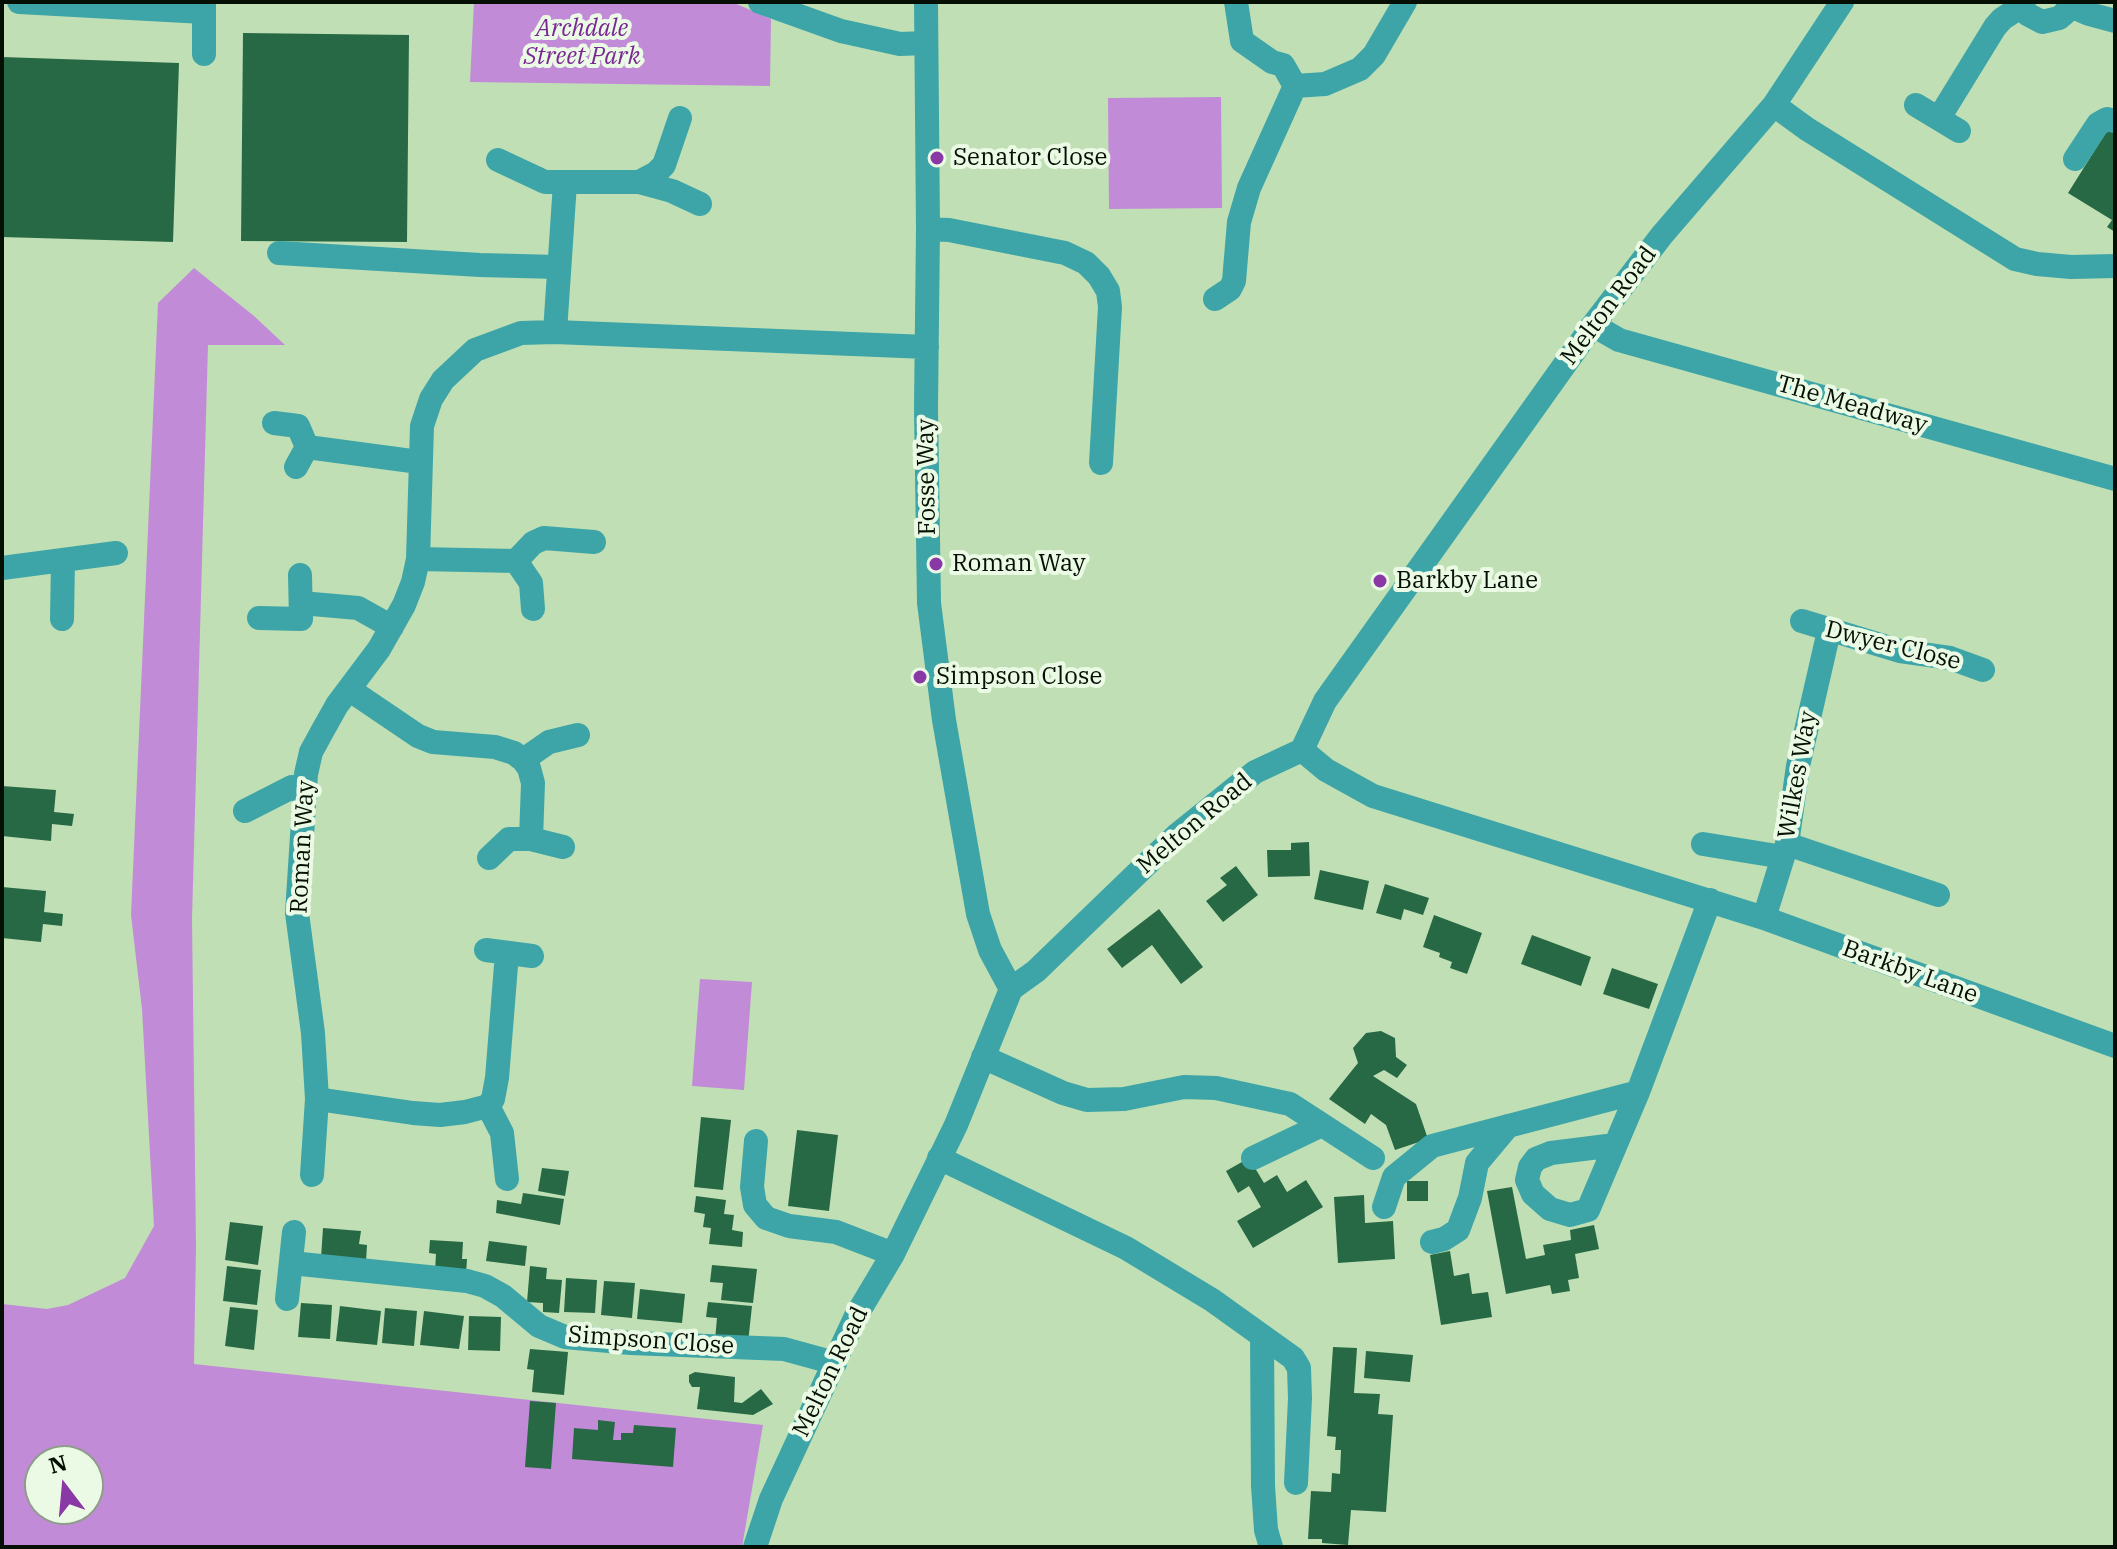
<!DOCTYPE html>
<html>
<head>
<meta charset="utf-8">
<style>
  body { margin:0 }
  #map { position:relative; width:2117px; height:1549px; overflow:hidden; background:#c0dfb4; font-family:"IBM Plex Serif",serif }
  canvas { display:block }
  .frame { position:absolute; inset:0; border:4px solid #050f03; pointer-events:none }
  .north { position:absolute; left:24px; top:1445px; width:80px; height:80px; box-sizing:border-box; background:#ebfae5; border:2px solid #8f9c8b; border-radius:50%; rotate:344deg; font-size:22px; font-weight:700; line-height:32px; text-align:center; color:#050f03 }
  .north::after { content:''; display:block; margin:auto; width:28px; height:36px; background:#8b38a7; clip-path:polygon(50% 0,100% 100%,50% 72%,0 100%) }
</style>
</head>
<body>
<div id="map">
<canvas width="2117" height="1549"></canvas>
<div class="frame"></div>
<div class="north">N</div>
</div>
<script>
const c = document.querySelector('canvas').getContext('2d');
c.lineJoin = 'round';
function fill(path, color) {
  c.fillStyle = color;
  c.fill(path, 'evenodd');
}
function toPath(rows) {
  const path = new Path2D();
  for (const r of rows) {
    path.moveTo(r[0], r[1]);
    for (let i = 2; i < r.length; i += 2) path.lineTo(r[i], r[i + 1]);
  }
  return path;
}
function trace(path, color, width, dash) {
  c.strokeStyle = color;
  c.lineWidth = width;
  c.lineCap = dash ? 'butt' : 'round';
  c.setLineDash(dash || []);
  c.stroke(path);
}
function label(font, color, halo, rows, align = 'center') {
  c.font = font + ' "IBM Plex Serif",serif';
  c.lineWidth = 8;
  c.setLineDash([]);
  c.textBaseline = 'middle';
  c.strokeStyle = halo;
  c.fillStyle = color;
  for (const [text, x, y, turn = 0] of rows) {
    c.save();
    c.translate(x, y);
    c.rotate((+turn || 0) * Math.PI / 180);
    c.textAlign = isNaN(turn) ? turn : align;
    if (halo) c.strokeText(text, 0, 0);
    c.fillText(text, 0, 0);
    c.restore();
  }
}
const green = toPath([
  [474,2,732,2,771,19,770,86,470,82],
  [1221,97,1222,208,1109,209,1108,98],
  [194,268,254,316,285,345,208,345,192,918,196,1247,194,1364,763,1425,742,1547,2,1547,2,1304,47,1309,68,1305,125,1278,154,1226,142,1009,131,915,158,303],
  [40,1461,88,1461,88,1509,40,1509],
  [700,979,752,982,744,1090,692,1086]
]);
const building = toPath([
  [243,33,409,35,407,242,241,241],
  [2,57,179,63,173,242,2,237],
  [2110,126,2115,129,2115,232,2107,227,2112,220,2068,193],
  [2,786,56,790,54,812,74,814,72,826,52,824,51,841,2,836],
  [1309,842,1310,876,1268,877,1267,850,1291,850,1291,843],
  [1236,866,1258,895,1223,922,1206,901,1227,885,1220,878],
  [1320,870,1369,881,1363,910,1314,899],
  [1385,884,1429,898,1423,915,1404,909,1401,920,1376,913],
  [2,887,46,891,44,912,63,914,62,926,43,924,41,942,2,938],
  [1159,909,1203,967,1181,984,1152,945,1122,968,1107,949],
  [1434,915,1482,933,1467,974,1450,968,1452,962,1439,957,1440,953,1423,947],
  [1532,935,1591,957,1581,986,1521,964],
  [1612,968,1658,984,1649,1009,1603,994],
  [1381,1031,1395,1038,1396,1057,1407,1065,1397,1078,1384,1070,1373,1076,1416,1104,1428,1139,1395,1150,1386,1125,1371,1114,1365,1124,1329,1099,1358,1063,1353,1048,1366,1033],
  [701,1117,731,1120,723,1190,694,1187],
  [797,1130,838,1135,829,1211,788,1206],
  [1249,1158,1264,1183,1277,1175,1287,1192,1306,1180,1323,1207,1253,1248,1237,1221,1261,1207,1249,1186,1238,1193,1226,1171],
  [542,1168,569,1171,565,1196,538,1191],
  [1407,1181,1428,1181,1428,1201,1407,1201],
  [1512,1187,1526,1259,1545,1255,1543,1245,1571,1240,1570,1230,1594,1225,1599,1249,1575,1254,1579,1278,1568,1280,1570,1291,1552,1294,1550,1285,1506,1294,1487,1191],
  [523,1193,564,1199,560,1225,496,1213,497,1200,521,1204],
  [1364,1195,1365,1223,1393,1221,1395,1259,1338,1263,1334,1197],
  [696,1196,726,1200,724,1214,734,1215,732,1230,743,1232,742,1247,709,1244,711,1228,703,1227,705,1214,694,1212],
  [230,1222,263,1226,258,1265,225,1260],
  [323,1228,361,1231,359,1244,367,1245,366,1262,321,1258],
  [430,1240,463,1242,462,1259,467,1259,466,1274,435,1271,436,1254,429,1253],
  [489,1241,527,1246,525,1266,486,1261],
  [1450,1251,1454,1276,1469,1273,1472,1294,1488,1292,1492,1317,1441,1325,1430,1255],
  [712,1265,757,1269,753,1303,721,1300,723,1283,710,1282],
  [227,1266,261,1270,257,1305,223,1301],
  [530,1266,547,1268,546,1279,562,1280,559,1313,543,1312,543,1303,527,1302],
  [566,1278,597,1280,595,1313,564,1312],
  [604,1281,635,1283,632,1318,601,1315],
  [640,1289,685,1294,682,1323,637,1319],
  [708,1302,752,1306,748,1343,715,1340,717,1318,706,1317],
  [301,1303,332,1305,330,1339,298,1337],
  [340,1306,381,1311,377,1345,336,1341],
  [230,1307,258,1310,254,1350,225,1346],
  [385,1308,417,1311,414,1346,382,1343],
  [424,1311,464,1316,459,1349,420,1345],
  [469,1316,501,1317,500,1351,468,1350],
  [1333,1347,1357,1348,1354,1393,1380,1394,1378,1414,1393,1415,1386,1512,1351,1510,1348,1545,1322,1543,1322,1539,1308,1539,1311,1491,1331,1492,1332,1473,1340,1474,1341,1450,1335,1450,1336,1437,1327,1436],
  [530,1349,568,1352,564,1395,532,1392,534,1370,527,1369],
  [1366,1351,1413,1355,1410,1382,1364,1378],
  [695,1372,735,1377,734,1402,742,1403,761,1389,773,1404,753,1415,697,1409,700,1387,692,1387,689,1382,689,1375],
  [530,1401,556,1403,551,1469,525,1467],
  [598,1420,615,1422,613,1440,621,1440,621,1433,633,1433,634,1425,676,1428,673,1467,572,1459,574,1428,598,1430]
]);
const minor = toPath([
  [19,2,204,12,204,2],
  [760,2,841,31,900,44,926,43],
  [926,2,928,229,926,408,929,603,944,720,978,914,990,950,1011,989],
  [2021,2,2027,14,2042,22,2059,18,2065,13,2071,2],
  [2070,6,2089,14,2115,21],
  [204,54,204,12],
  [1295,86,1325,84,1360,69,1374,55,1405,2],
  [1774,105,1807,129,2015,259,2037,264,2071,267,2115,266],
  [1916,105,1959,131],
  [1939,118,1995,27,2002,19,2022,6],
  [2075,159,2098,124,2107,119,2115,121],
  [498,160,545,182,639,182,656,173,664,165,680,118],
  [639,182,672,191,700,204],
  [928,229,949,230,1065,253,1086,263,1099,276,1108,291,1110,307,1101,463],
  [279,253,480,265,558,267],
  [1215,299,1230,289,1234,281,1239,222,1249,188,1295,86,1283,65,1272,62,1242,41,1236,2],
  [1593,325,1619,340,2115,479],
  [555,332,565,183],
  [274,423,298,426,307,447,296,467],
  [307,447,419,462],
  [418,559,516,561],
  [2,568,116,553],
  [301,603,358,608,392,627],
  [533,609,531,583,516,561,533,543,544,538,594,542],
  [259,618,301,619,300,575],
  [62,619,63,561],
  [1802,621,1900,651,1950,658,1983,670],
  [350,690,418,736,433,742,495,747,514,753,523,760,529,768,533,783,531,839,509,839,489,858],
  [1302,750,1326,770,1373,796,1764,918,2115,1046],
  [523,760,549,742,578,735],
  [245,811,292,787,305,787],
  [531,839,563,847],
  [1703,844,1783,857],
  [1787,844,1938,895],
  [1764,918,1787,844,1798,766,1829,631],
  [486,950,532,956],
  [983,1057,1063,1093,1087,1100,1124,1099,1184,1087,1216,1088,1290,1104,1373,1158],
  [317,1099,413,1113,440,1115,465,1112,488,1106,493,1099,497,1078,507,953],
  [488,1106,502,1133,507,1179],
  [756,1141,752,1187,755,1205,766,1218,789,1226,836,1232,893,1254],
  [1615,1145,1551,1153,1536,1159,1530,1167,1527,1180,1533,1194,1550,1209,1570,1215,1588,1210,1638,1092],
  [939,1158,1126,1248,1212,1300,1293,1358,1299,1368,1300,1398,1296,1483],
  [1253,1158,1322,1125],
  [312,1175,317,1099,313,1033,297,913,306,774,311,752,323,730,337,705,379,649,404,605,413,582,418,559,422,426,431,399,443,380,475,350,521,333,555,332,927,347],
  [1384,1207,1394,1177,1432,1146,1638,1092,1710,900],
  [1432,1242,1444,1239,1458,1230,1470,1198,1477,1163,1508,1126],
  [291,1263,467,1281,485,1286,503,1296,539,1326,565,1337,631,1343,784,1349,835,1363],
  [287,1299,294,1232],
  [1262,1336,1263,1486,1266,1530,1271,1547],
  [755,1547,771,1499,856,1316,893,1254,956,1125,1011,989,1036,971,1178,834,1255,772,1302,750,1325,701,1593,325,1662,235,1774,105,1842,2]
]);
const markers = [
  [937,158,8,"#8b38a7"],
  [936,564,8,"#8b38a7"],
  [1380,581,8,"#8b38a7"],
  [920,677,8,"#8b38a7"]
];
const parkNames = [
  ["Archdale",582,29],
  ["Street Park",582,57]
];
const poiNames = [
  ["Senator Close",953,158],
  ["Roman Way",952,564],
  ["Barkby Lane",1396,581],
  ["Simpson Close",936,677]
];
const streetNames = [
  ["Melton Road",1609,306,-53],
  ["The Meadway",1852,405,16],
  ["Fosse Way",927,477,-91],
  ["Dwyer Close",1893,646,14],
  ["Wilkes Way",1798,775,-80],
  ["Melton Road",1195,824,-40],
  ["Roman Way",303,847,-87],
  ["Barkby Lane",1910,972,20],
  ["Simpson Close",651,1341,4],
  ["Melton Road",831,1372,-64]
];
fill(green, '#c28bd7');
fill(building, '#276945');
trace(minor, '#3da5a7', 24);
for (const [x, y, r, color] of markers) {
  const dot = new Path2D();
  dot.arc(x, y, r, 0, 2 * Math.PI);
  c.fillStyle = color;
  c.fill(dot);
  trace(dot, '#ebfae5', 3);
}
label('italic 24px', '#7a2795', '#ebfae5', parkNames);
label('24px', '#050f03', '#ebfae5', poiNames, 'left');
label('24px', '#050f03', '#ebfae5', streetNames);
</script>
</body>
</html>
